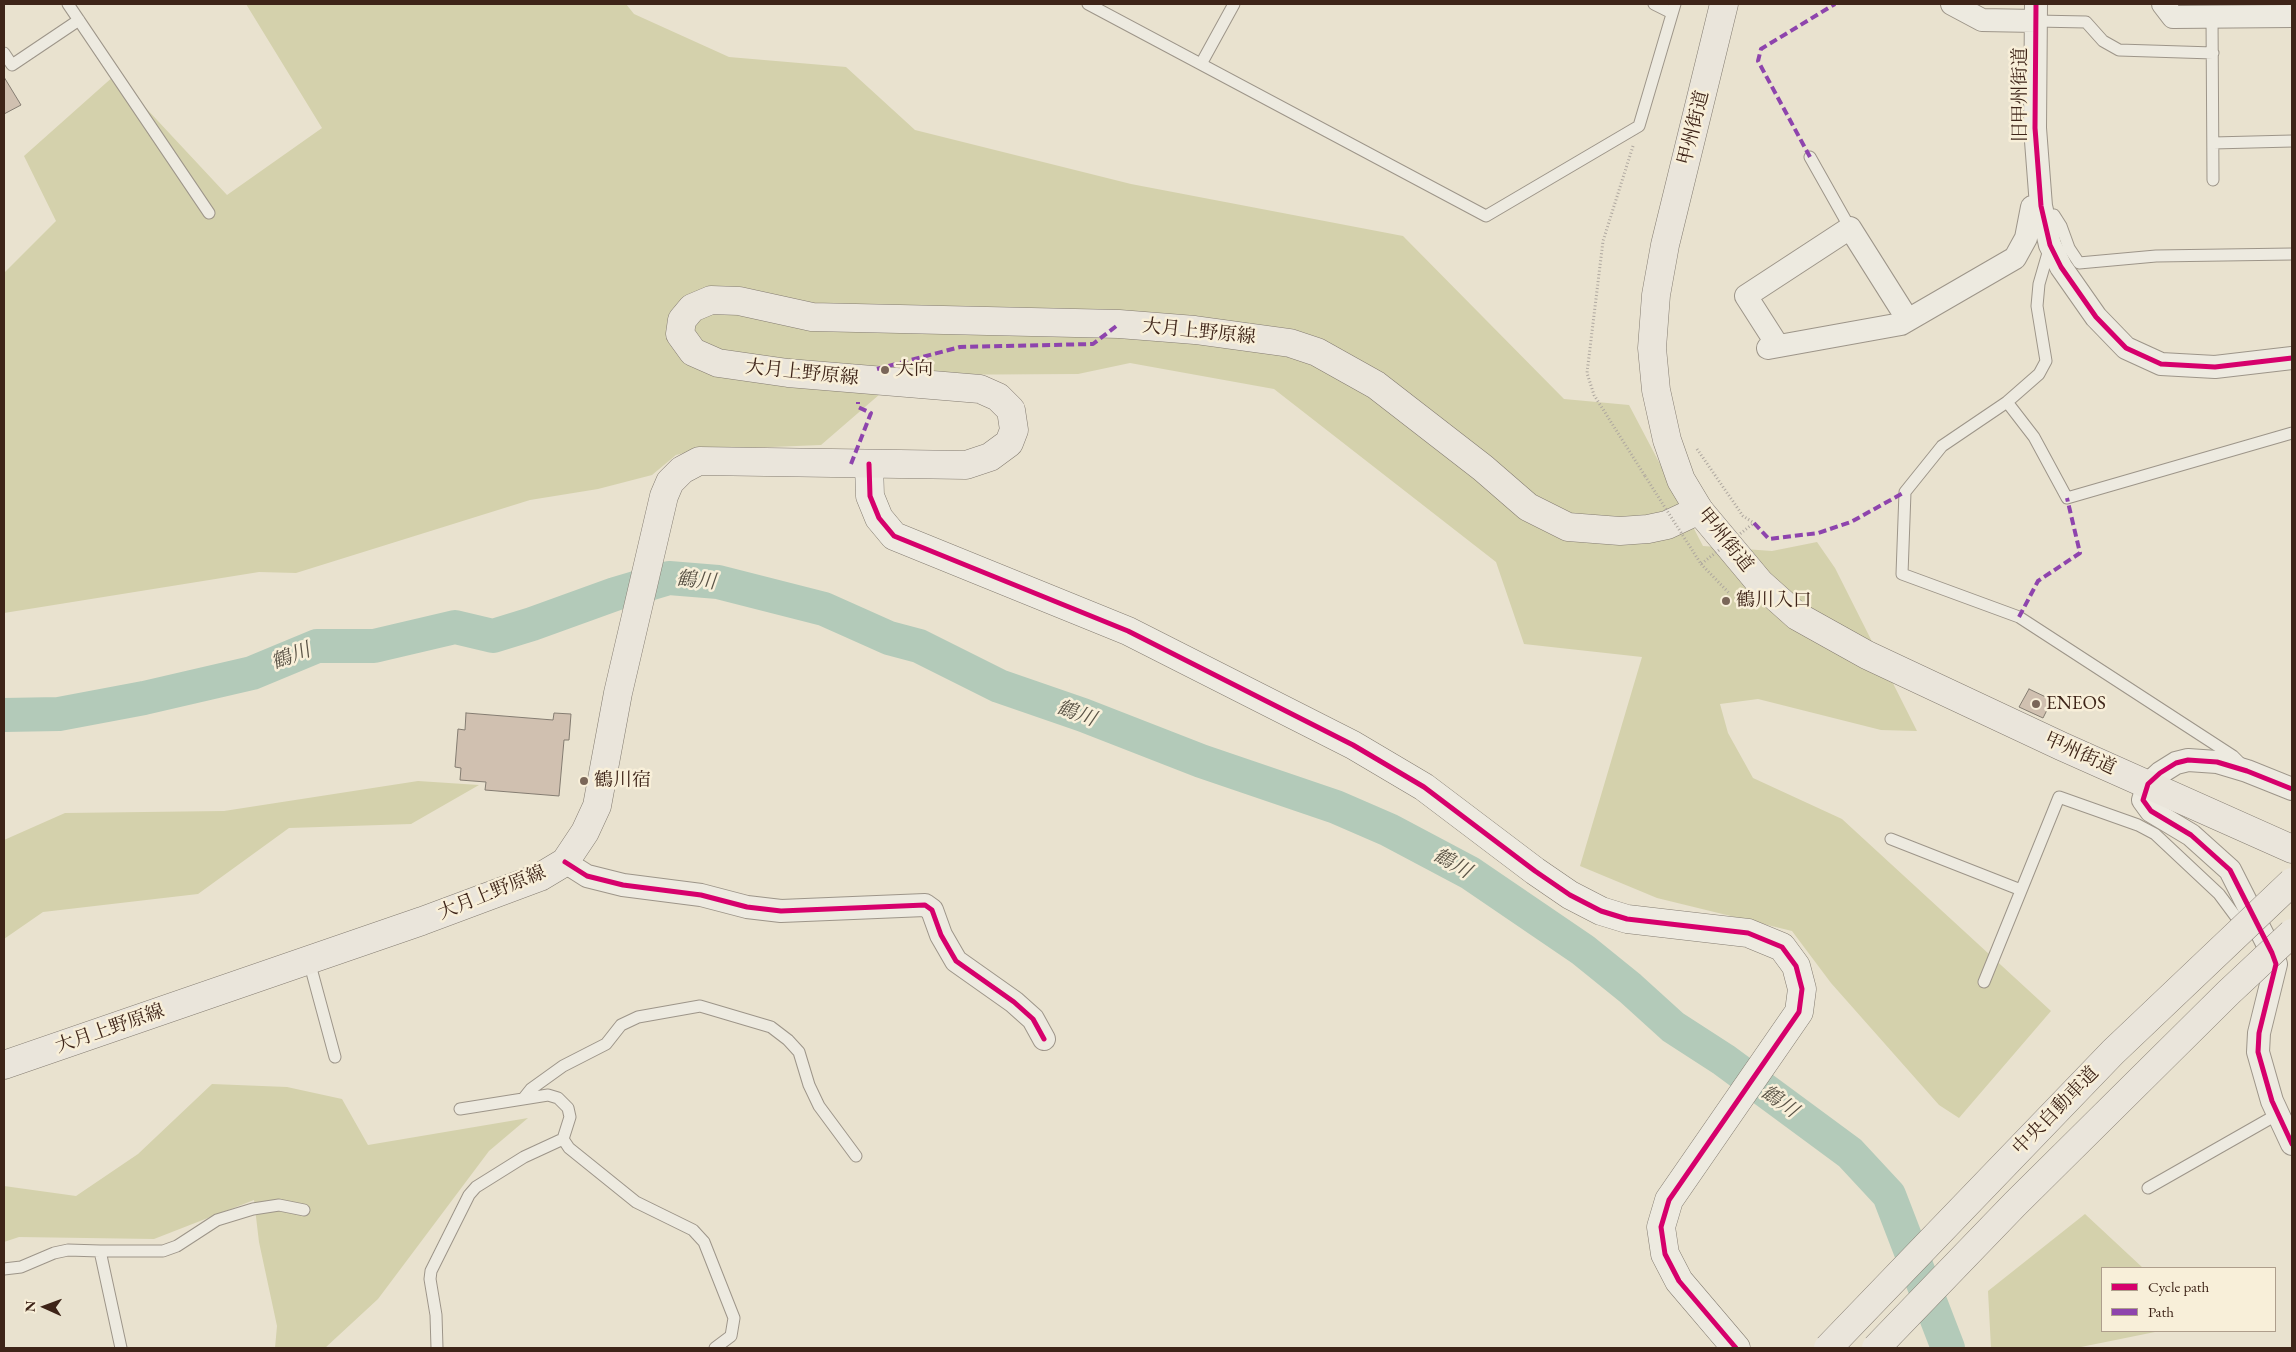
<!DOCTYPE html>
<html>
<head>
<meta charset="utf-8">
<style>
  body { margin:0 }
  #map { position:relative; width:2296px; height:1352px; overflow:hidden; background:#e9e2cf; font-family:"EB Garamond",serif }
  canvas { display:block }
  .frame { position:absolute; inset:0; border:5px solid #3e2418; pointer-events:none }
  .legend { position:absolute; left:2101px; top:1267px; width:175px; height:65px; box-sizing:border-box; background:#f8efd9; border:1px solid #ae9e8c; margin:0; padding:6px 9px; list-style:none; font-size:15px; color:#3e2418 }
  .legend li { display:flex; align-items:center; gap:10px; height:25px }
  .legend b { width:25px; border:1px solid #ae9e8c }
  .north { position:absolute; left:20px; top:1282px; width:50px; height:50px; -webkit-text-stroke:4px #f8efd9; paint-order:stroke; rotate:272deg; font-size:14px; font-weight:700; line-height:20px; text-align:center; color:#3e2418 }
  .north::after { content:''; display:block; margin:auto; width:18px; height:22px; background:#3e2418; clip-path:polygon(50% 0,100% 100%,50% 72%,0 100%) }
</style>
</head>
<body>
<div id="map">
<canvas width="2296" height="1352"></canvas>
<div class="frame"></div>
<ul class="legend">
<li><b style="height:6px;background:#d6006c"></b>Cycle path</li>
<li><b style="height:6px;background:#8e44ad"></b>Path</li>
</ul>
<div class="north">N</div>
</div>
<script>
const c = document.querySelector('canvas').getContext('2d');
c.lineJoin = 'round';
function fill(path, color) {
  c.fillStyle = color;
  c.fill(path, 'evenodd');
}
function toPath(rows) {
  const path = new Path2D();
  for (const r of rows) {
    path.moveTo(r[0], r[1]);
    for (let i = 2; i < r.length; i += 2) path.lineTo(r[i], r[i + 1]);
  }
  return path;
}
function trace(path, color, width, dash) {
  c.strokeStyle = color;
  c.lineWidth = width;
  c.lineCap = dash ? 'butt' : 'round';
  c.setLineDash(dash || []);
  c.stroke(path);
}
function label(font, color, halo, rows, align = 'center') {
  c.font = font + ' "EB Garamond","Noto Serif JP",serif';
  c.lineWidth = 5;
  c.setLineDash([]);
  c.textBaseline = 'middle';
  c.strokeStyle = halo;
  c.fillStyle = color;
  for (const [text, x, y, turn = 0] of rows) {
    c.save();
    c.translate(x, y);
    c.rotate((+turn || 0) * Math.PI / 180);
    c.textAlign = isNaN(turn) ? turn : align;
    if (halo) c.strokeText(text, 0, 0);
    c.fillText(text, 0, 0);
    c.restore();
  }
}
const green = toPath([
  [246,4,626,4,634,14,729,57,846,67,915,130,1131,184,1403,236,1564,399,1629,405,1703,546,1772,551,1817,542,1835,568,1917,731,1881,730,1758,699,1720,704,1728,733,1753,778,1842,819,2051,1011,1959,1118,1939,1105,1831,983,1792,931,1657,898,1580,866,1642,657,1524,644,1496,562,1274,389,1130,363,1078,374,902,375,821,445,697,450,676,455,652,475,598,489,530,500,296,573,259,572,4,613,4,273,56,221,24,156,115,75,227,195,322,128],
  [418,781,479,785,411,824,289,828,198,894,43,912,4,939,4,840,65,813,224,811],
  [212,1084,287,1087,342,1099,368,1145,528,1118,489,1151,378,1299,325,1348,275,1348,277,1326,259,1242,254,1200,154,1239,19,1237,4,1242,4,1186,76,1196,138,1154],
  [2085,1214,2143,1268,2102,1268,2102,1331,2155,1332,2076,1348,1991,1348,1988,1291]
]);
const river = toPath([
  [4,715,59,714,144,698,252,673,317,646,374,646,455,627,493,636,532,624,615,594,669,578,718,582,824,609,889,638,919,646,999,686,1083,715,1201,761,1336,807,1389,830,1470,873,1583,950,1630,988,1673,1027,1724,1060,1850,1153,1889,1195,1948,1348]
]);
const building = toPath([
  [4,77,21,105,4,114,4,77],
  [2029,689,2052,700,2043,718,2019,707,2029,689],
  [466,713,553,720,554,713,571,714,569,740,564,740,559,796,485,790,486,782,460,780,461,768,455,767,458,729,465,730,466,713]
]);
const path = toPath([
  [1633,146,1603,241,1587,373,1594,395,1645,476],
  [1697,449,1743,516,1754,523],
  [1701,564,1730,594]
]);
const lane = toPath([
  [68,4,209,213],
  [1088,4,1486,216,1639,126,1675,4],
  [1654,4,1672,13],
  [2212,17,2213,180],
  [2036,21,2086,22,2103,41,2119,50,2213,53],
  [4,53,12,65,79,20],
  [1201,64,1234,4],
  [2213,143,2292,141],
  [1810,157,1850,228],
  [2052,228,2054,215,2061,226,2069,248,2079,263,2156,256,2292,254],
  [2050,246,2039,284,2037,306,2046,361,2039,374,2007,402,1942,446,1905,492,1902,574,2019,617,2233,756,2240,763],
  [2007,402,2034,437,2067,498,2292,433],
  [1891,839,2021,890],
  [309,961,335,1057],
  [1984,982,2059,797,2138,825,2155,834,2219,894,2245,929],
  [523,1099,531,1089,563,1066,606,1044,621,1025,638,1017,700,1006,771,1027,788,1040,799,1052,809,1085,819,1106,856,1156],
  [460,1109,548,1095,558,1098,568,1108,570,1117,563,1139,569,1148,636,1202,693,1230,704,1242,734,1318,731,1336,715,1348],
  [2148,1188,2278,1114],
  [100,1251,163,1251,177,1246,217,1220,253,1209,279,1205,304,1210],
  [4,1269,21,1267,54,1253,68,1250,100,1251,121,1348],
  [437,1348,436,1315,430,1279,431,1271,469,1195,476,1187,524,1157,563,1139]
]);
const street = toPath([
  [1952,4,1982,20,2036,21],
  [2036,4,2035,128,2041,206,2050,245,2061,267,2096,317,2126,348,2161,364,2215,367,2292,358],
  [2163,4,2173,17,2292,16],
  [1778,346,1746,296,1850,228,1908,320],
  [1768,348,1901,324,2015,258,2026,238,2032,207,2041,206],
  [2292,789,2247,771,2217,762,2188,760,2176,763,2160,773,2148,784,2143,800,2151,811,2191,835,2230,870,2272,953,2276,964,2259,1033,2258,1052,2272,1101,2292,1144],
  [565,862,587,876,623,885,701,895,747,907,781,911,925,905,932,910,941,935,956,961,1014,1002,1033,1019,1044,1039]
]);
const secondary = toPath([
  [869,464,870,496,879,518,894,536,1128,631,1353,745,1424,787,1535,871,1570,895,1601,911,1627,919,1748,933,1782,947,1796,966,1802,989,1799,1012,1669,1200,1661,1227,1665,1254,1679,1281,1736,1348]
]);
const primary = toPath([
  [4,1065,422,921,540,877,565,862,585,832,597,806,618,693,664,496,670,482,682,470,699,461,966,465,990,457,1009,443,1014,430,1011,410,998,397,980,389,788,373,718,363,693,352,680,334,682,320,692,308,711,300,739,301,812,317,1119,324,1195,330,1290,343,1317,352,1376,385,1483,468,1528,507,1568,527,1620,531,1648,529,1667,525,1699,510]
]);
const highway = toPath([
  [1724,4,1665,245,1656,295,1652,348,1656,390,1667,440,1681,480,1699,510,1760,583,1797,616,1867,655,2061,746,2292,849]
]);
const pathBridge = toPath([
  [1645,476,1701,564,1754,523]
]);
const highwayBridge = toPath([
  [1828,1348,2113,1052,2292,882],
  [1876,1348,2015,1204,2228,993,2292,933]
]);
const quiet = toPath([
  [1810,157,1758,61,1761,49,1835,4],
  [877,369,960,347,1093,344,1119,324],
  [851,464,871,413,858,407,858,402],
  [1754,523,1769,539,1818,533,1851,522,1905,492],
  [2019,617,2038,581,2080,553,2067,498]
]);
const cycleway = toPath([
  [2036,4,2035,128,2041,206,2050,245,2061,267,2096,317,2126,348,2161,364,2215,367,2292,358],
  [869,464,870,496,879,518,894,536,1128,631,1353,745,1424,787,1535,871,1570,895,1601,911,1627,919,1748,933,1782,947,1796,966,1802,989,1799,1012,1669,1200,1661,1227,1665,1254,1679,1281,1736,1348],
  [2292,789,2247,771,2217,762,2188,760,2176,763,2160,773,2148,784,2143,800,2151,811,2191,835,2230,870,2272,953,2276,964,2259,1033,2258,1052,2272,1101,2292,1144],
  [565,862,587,876,623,885,701,895,747,907,781,911,925,905,932,910,941,935,956,961,1014,1002,1033,1019,1044,1039]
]);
const markers = [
  [885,370,5,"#7a6658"],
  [1726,601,5,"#7a6658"],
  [2036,704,5,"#7a6658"],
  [584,781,5,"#7a6658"]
];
const streetNames = [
  ["旧甲州街道",2021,95,-90],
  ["甲州街道",1694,128,-76],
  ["大月上野原線",1199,332,6],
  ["大月上野原線",802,373,6],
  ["甲州街道",1725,540,51],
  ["甲州街道",2080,754,24],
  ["大月上野原線",492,893,-22],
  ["大月上野原線",110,1029,-19],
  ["中央自動車道",2056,1111,-46]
];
const poiNames = [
  ["大向",895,370],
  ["鶴川入口",1736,601],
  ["ENEOS",2046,704],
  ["鶴川宿",594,781]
];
const waterNames = [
  ["鶴川",696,581,5],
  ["鶴川",291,657,-21],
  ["鶴川",1076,714,20],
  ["鶴川",1452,864,29],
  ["鶴川",1779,1102,35]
];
fill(green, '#d4d1ac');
trace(river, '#b3cab9', 34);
fill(building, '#d0c0b0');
trace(building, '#847c71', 1);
trace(lane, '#9d9589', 13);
trace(street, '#9d9589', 24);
trace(secondary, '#847c71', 29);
trace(primary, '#847c71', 29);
trace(highway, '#847c71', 29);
trace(path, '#aea79f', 3, [1, 2.5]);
trace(lane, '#edeae0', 11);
trace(street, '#edeae0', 22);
trace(secondary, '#edeae0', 28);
trace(primary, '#eae5db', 28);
trace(highway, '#eae5db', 28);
trace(highwayBridge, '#847c71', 29, []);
trace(pathBridge, '#aea79f', 3, [1, 2.5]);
trace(highwayBridge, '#eae5db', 28);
trace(quiet, '#8e44ad', 4, [8, 4]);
trace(cycleway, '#d6006c', 5);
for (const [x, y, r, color] of markers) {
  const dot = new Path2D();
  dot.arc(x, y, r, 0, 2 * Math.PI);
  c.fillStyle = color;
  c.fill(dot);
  trace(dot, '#f8efd9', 2);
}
label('19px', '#3e2418', '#f8efd9', streetNames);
label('19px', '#3e2418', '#f8efd9', poiNames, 'left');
label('italic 20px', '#5a5346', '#f8efd9', waterNames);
</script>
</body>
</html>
